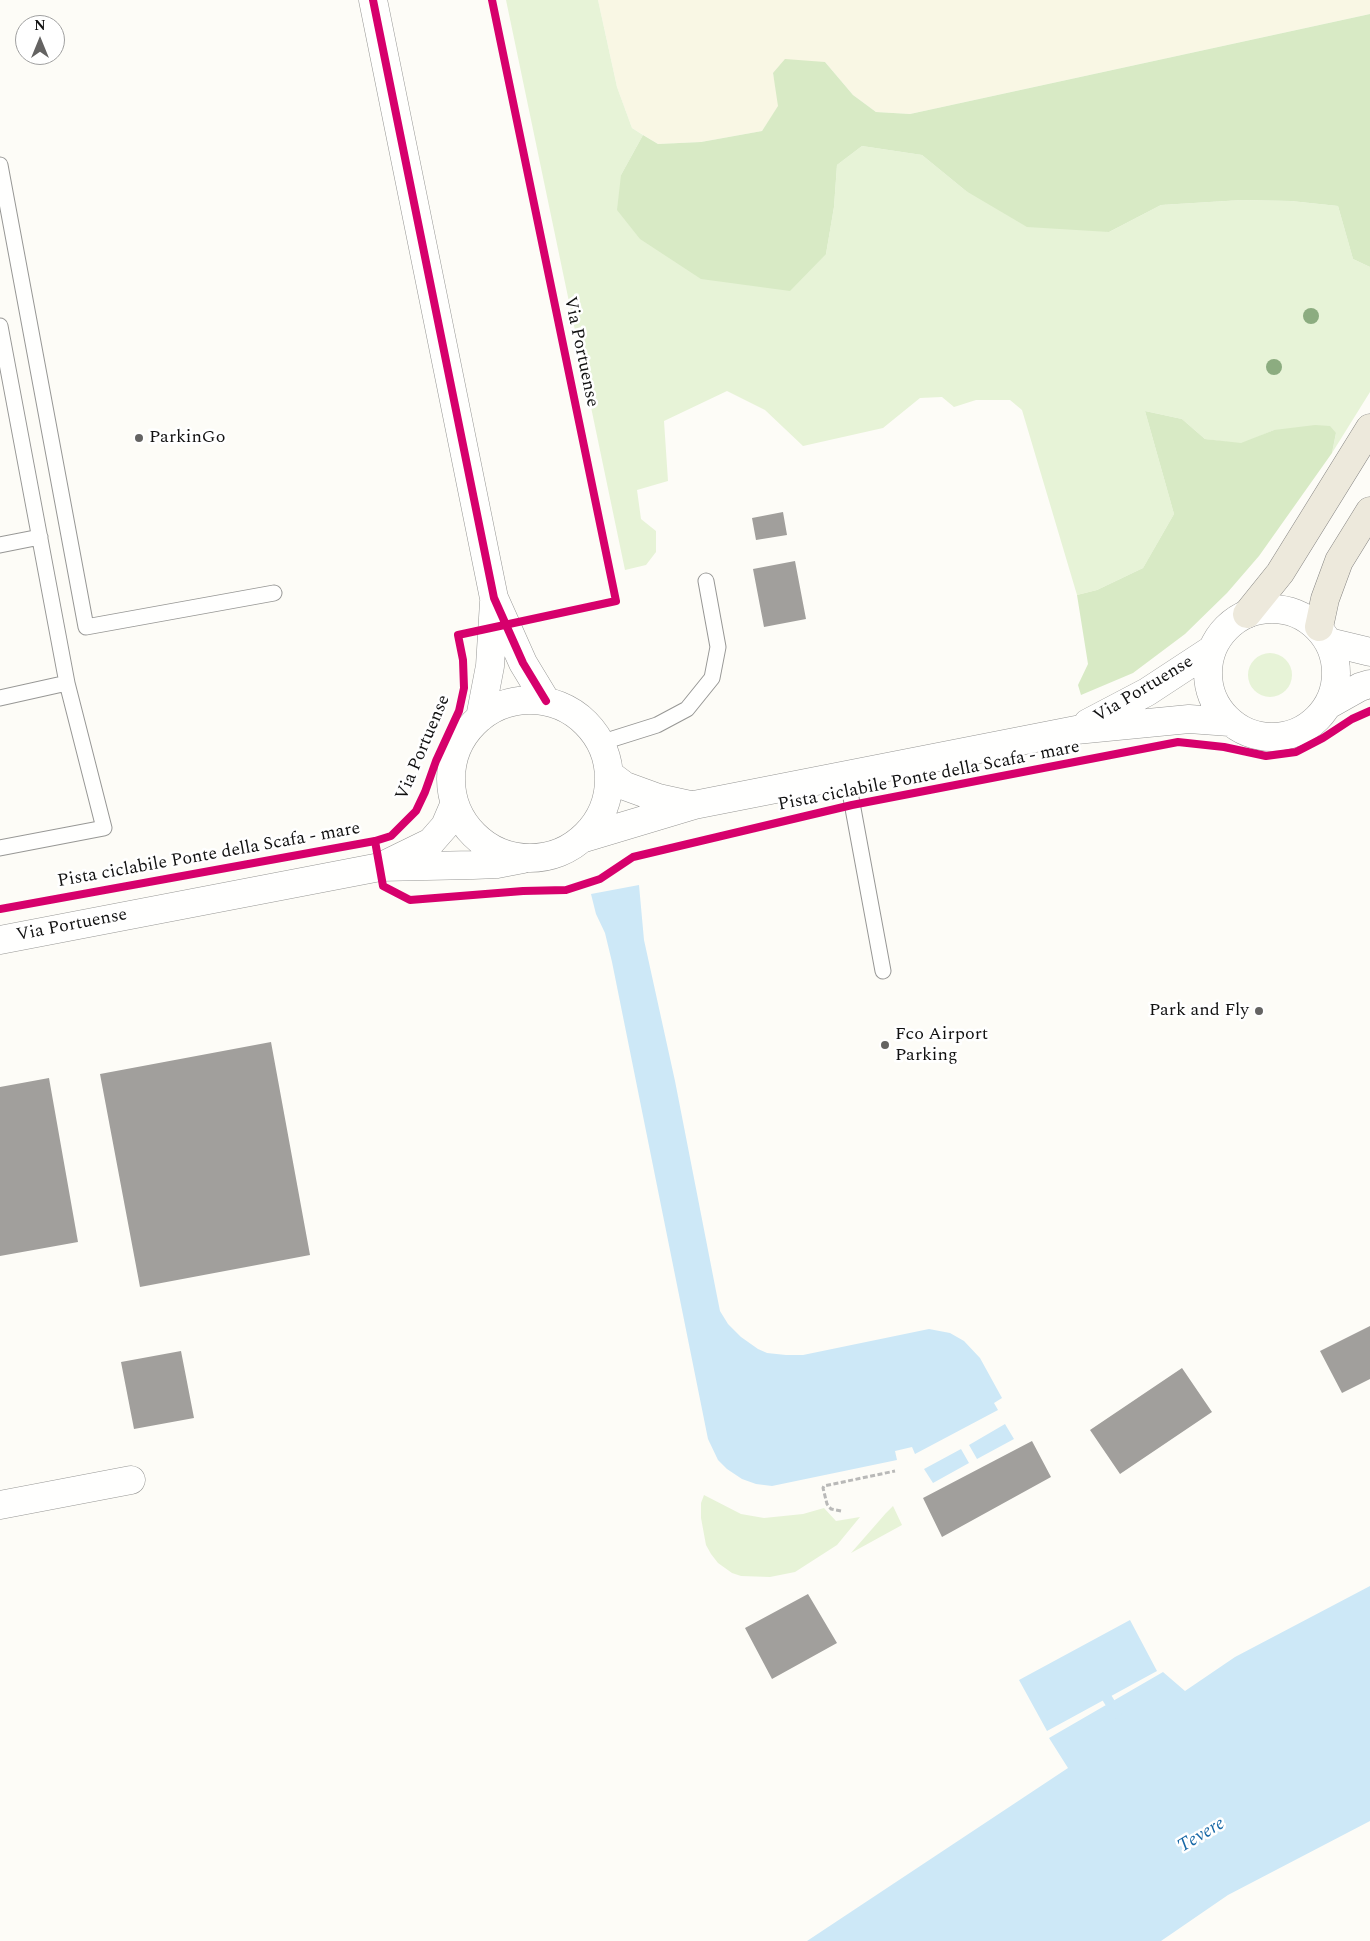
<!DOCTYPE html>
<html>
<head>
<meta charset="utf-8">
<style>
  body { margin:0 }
  #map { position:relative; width:1370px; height:1941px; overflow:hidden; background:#fdfcf7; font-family:Spectral,serif }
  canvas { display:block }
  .north { position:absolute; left:15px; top:15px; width:50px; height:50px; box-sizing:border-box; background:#fff; border:1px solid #a0a0a0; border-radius:50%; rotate:0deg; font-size:14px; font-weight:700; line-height:20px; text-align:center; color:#111 }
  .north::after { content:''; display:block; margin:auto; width:18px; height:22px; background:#646362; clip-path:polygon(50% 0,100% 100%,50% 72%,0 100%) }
</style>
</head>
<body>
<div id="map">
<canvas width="1370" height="1941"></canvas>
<div class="north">N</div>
</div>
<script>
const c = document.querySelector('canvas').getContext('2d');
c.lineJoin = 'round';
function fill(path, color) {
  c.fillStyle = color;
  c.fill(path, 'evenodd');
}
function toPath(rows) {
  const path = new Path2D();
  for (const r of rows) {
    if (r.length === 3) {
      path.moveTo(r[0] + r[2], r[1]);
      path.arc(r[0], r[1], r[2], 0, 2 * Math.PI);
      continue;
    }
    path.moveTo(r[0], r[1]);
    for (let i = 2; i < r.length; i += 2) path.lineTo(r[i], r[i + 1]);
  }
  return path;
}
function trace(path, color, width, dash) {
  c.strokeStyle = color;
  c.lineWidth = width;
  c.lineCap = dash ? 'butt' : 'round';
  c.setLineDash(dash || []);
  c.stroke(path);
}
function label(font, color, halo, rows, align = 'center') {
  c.font = font + ' Spectral,serif';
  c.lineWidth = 5;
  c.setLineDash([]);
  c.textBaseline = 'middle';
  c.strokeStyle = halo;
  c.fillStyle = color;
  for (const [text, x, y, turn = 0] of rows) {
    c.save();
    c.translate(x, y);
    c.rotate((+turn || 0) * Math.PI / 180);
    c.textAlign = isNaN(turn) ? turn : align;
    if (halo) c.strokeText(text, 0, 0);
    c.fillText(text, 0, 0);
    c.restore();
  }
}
const farmland = toPath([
  [598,0,1370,0,1370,14,910,114,876,112,853,95,825,62,773,73,779,106,762,131,701,142,658,144,632,128,617,87]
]);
const green = toPath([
  [506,0,598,0,617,87,632,128,643,135,621,175,826,254,834,207,837,165,862,146,922,155,966,191,1109,232,1161,205,1242,200,1291,201,1338,206,1353,259,1370,267,1370,392,1332,453,1336,433,1274,430,1241,444,1205,439,1182,419,1145,411,1174,514,1143,568,1097,590,1077,595,1022,410,1010,400,976,400,954,407,942,397,920,398,883,428,803,446,765,410,727,391,664,421,668,481,637,490,641,519,656,531,656,552,646,565,625,570],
  [1270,675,22],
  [704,1495,741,1514,764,1518,803,1514,824,1508,836,1521,860,1517,837,1545,795,1572,770,1577,741,1576,732,1573,718,1563,711,1554,706,1545,701,1518,701,1503],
  [893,1506,902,1525,851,1553,886,1513]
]);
const forest = toPath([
  [1370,14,1370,267,1353,259,1338,206,1291,201,1242,200,1161,205,1109,232,1027,227,966,191,922,155,862,146,837,165,834,207,826,254,790,291,701,279,640,239,617,210,621,175,643,135,658,144,701,142,762,131,778,106,773,73,785,59,825,62,853,95,876,112,910,114],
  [1145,411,1182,419,1205,439,1241,443,1274,430,1315,425,1330,426,1336,433,1332,453,1259,556,1227,593,1185,634,1133,673,1081,695,1078,685,1088,664,1077,595,1097,590,1143,568,1174,514]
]);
const water = toPath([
  [639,885,644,940,675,1081,716,1291,720,1311,728,1324,741,1337,758,1349,767,1353,786,1355,803,1355,929,1329,950,1333,964,1341,980,1358,1002,1398,994,1403,998,1410,915,1454,912,1447,895,1451,897,1460,772,1486,756,1484,742,1479,727,1469,718,1460,708,1439,612,962,605,933,596,914,591,894],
  [1005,1424,1014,1439,977,1459,969,1445],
  [961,1449,969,1463,933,1483,924,1469],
  [1370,1586,1370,1821,1228,1895,1161,1941,807,1941,1068,1768,1049,1738,1163,1672,1185,1691,1235,1657],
  [1130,1620,1157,1671,1047,1731,1019,1680]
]);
const stream = toPath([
  [1107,1698,1117,1714]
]);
const building = toPath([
  [783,512,787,535,756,540,752,518],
  [795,561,806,619,764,627,753,569],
  [271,1042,310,1255,140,1287,100,1074],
  [49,1078,78,1242,0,1256,0,1087],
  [1370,1326,1370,1379,1342,1393,1320,1351],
  [181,1351,194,1418,134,1429,121,1362],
  [1182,1368,1212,1412,1120,1474,1090,1430],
  [1032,1441,1051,1477,942,1537,923,1498],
  [808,1594,837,1643,772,1679,745,1628]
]);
const path = toPath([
  [841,1511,831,1509,827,1504,823,1488,824,1486,895,1471]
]);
const service = toPath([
  [0,165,86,627,274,593],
  [0,326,67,683,0,698],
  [0,545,40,537],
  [603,742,657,725,687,709,712,678,718,647,706,581],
  [847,776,883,971],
  [0,848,104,828,67,683]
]);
const minor = toPath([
  [0,1505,131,1480]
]);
const tertiary = toPath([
  [373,0,494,598,523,663,546,701],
  [1272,673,64],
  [1329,642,1370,652],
  [530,779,79],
  [1328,705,1360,687,1370,684],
  [480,718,490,666,494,602],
  [1088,723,1147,692,1211,650],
  [609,774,625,786,658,798,690,805],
  [584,838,694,805,1076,730,1189,719,1230,722],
  [388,863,431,842,445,826,454,805],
  [0,940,380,867,473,865,497,864,523,859]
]);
const primary = toPath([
  [1247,614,1280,573,1370,428],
  [1319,627,1325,599,1339,561,1370,511]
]);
const cycleway = toPath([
  [373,0,494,598,523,663,546,701],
  [375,841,383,886,410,900,523,891,566,890,600,879,633,857,852,805,1178,742,1224,747,1266,756,1296,752,1323,738,1352,719,1370,711],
  [0,909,375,841,391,836,416,811,425,792,436,761,459,711,464,688,463,660,458,635,616,601,492,0]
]);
const trees = [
  [1311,316],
  [1274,367]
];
const markers = [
  [139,438,5,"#646362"],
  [1259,1011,5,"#646362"],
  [885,1045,5,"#646362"]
];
const streetNames = [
  ["Via Portuense",580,352,78],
  ["Via Portuense",1144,690,-31],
  ["Via Portuense",424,748,-67],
  ["Pista ciclabile Ponte della Scafa - mare",929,777,-11],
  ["Pista ciclabile Ponte della Scafa - mare",209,856,-10],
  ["Via Portuense",72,926,-11]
];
const poiNames = [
  ["ParkinGo",149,438],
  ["Park and Fly",1249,1011,"right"],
  ["Fco Airport",895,1035],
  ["Parking",895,1056]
];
const waterNames = [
  ["Tevere",1202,1836,-31]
];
fill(farmland, '#f9f7e4');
fill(green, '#e7f3d7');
fill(forest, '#d8eac5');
fill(water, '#cde8f7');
trace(stream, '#cde8f7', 10);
fill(building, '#a19f9c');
trace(service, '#979795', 17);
trace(minor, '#979795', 29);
trace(tertiary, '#979795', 29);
trace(primary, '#858482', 29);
trace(path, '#b9b9b8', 3, [5, 2.5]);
trace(service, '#fffffe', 15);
trace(minor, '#fffffe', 28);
trace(tertiary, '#fffffe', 28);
trace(primary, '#ede9dc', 28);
trace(cycleway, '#d6006c', 8);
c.fillStyle = '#8cac80';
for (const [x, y] of trees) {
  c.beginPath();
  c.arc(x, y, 8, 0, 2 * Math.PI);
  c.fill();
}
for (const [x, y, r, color] of markers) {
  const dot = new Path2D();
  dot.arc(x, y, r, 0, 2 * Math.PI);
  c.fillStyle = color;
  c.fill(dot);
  trace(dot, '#fff', 2);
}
label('18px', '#111', '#fff', streetNames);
label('18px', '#111', '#fff', poiNames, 'left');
label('italic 19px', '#1768a6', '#fff', waterNames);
</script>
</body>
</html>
